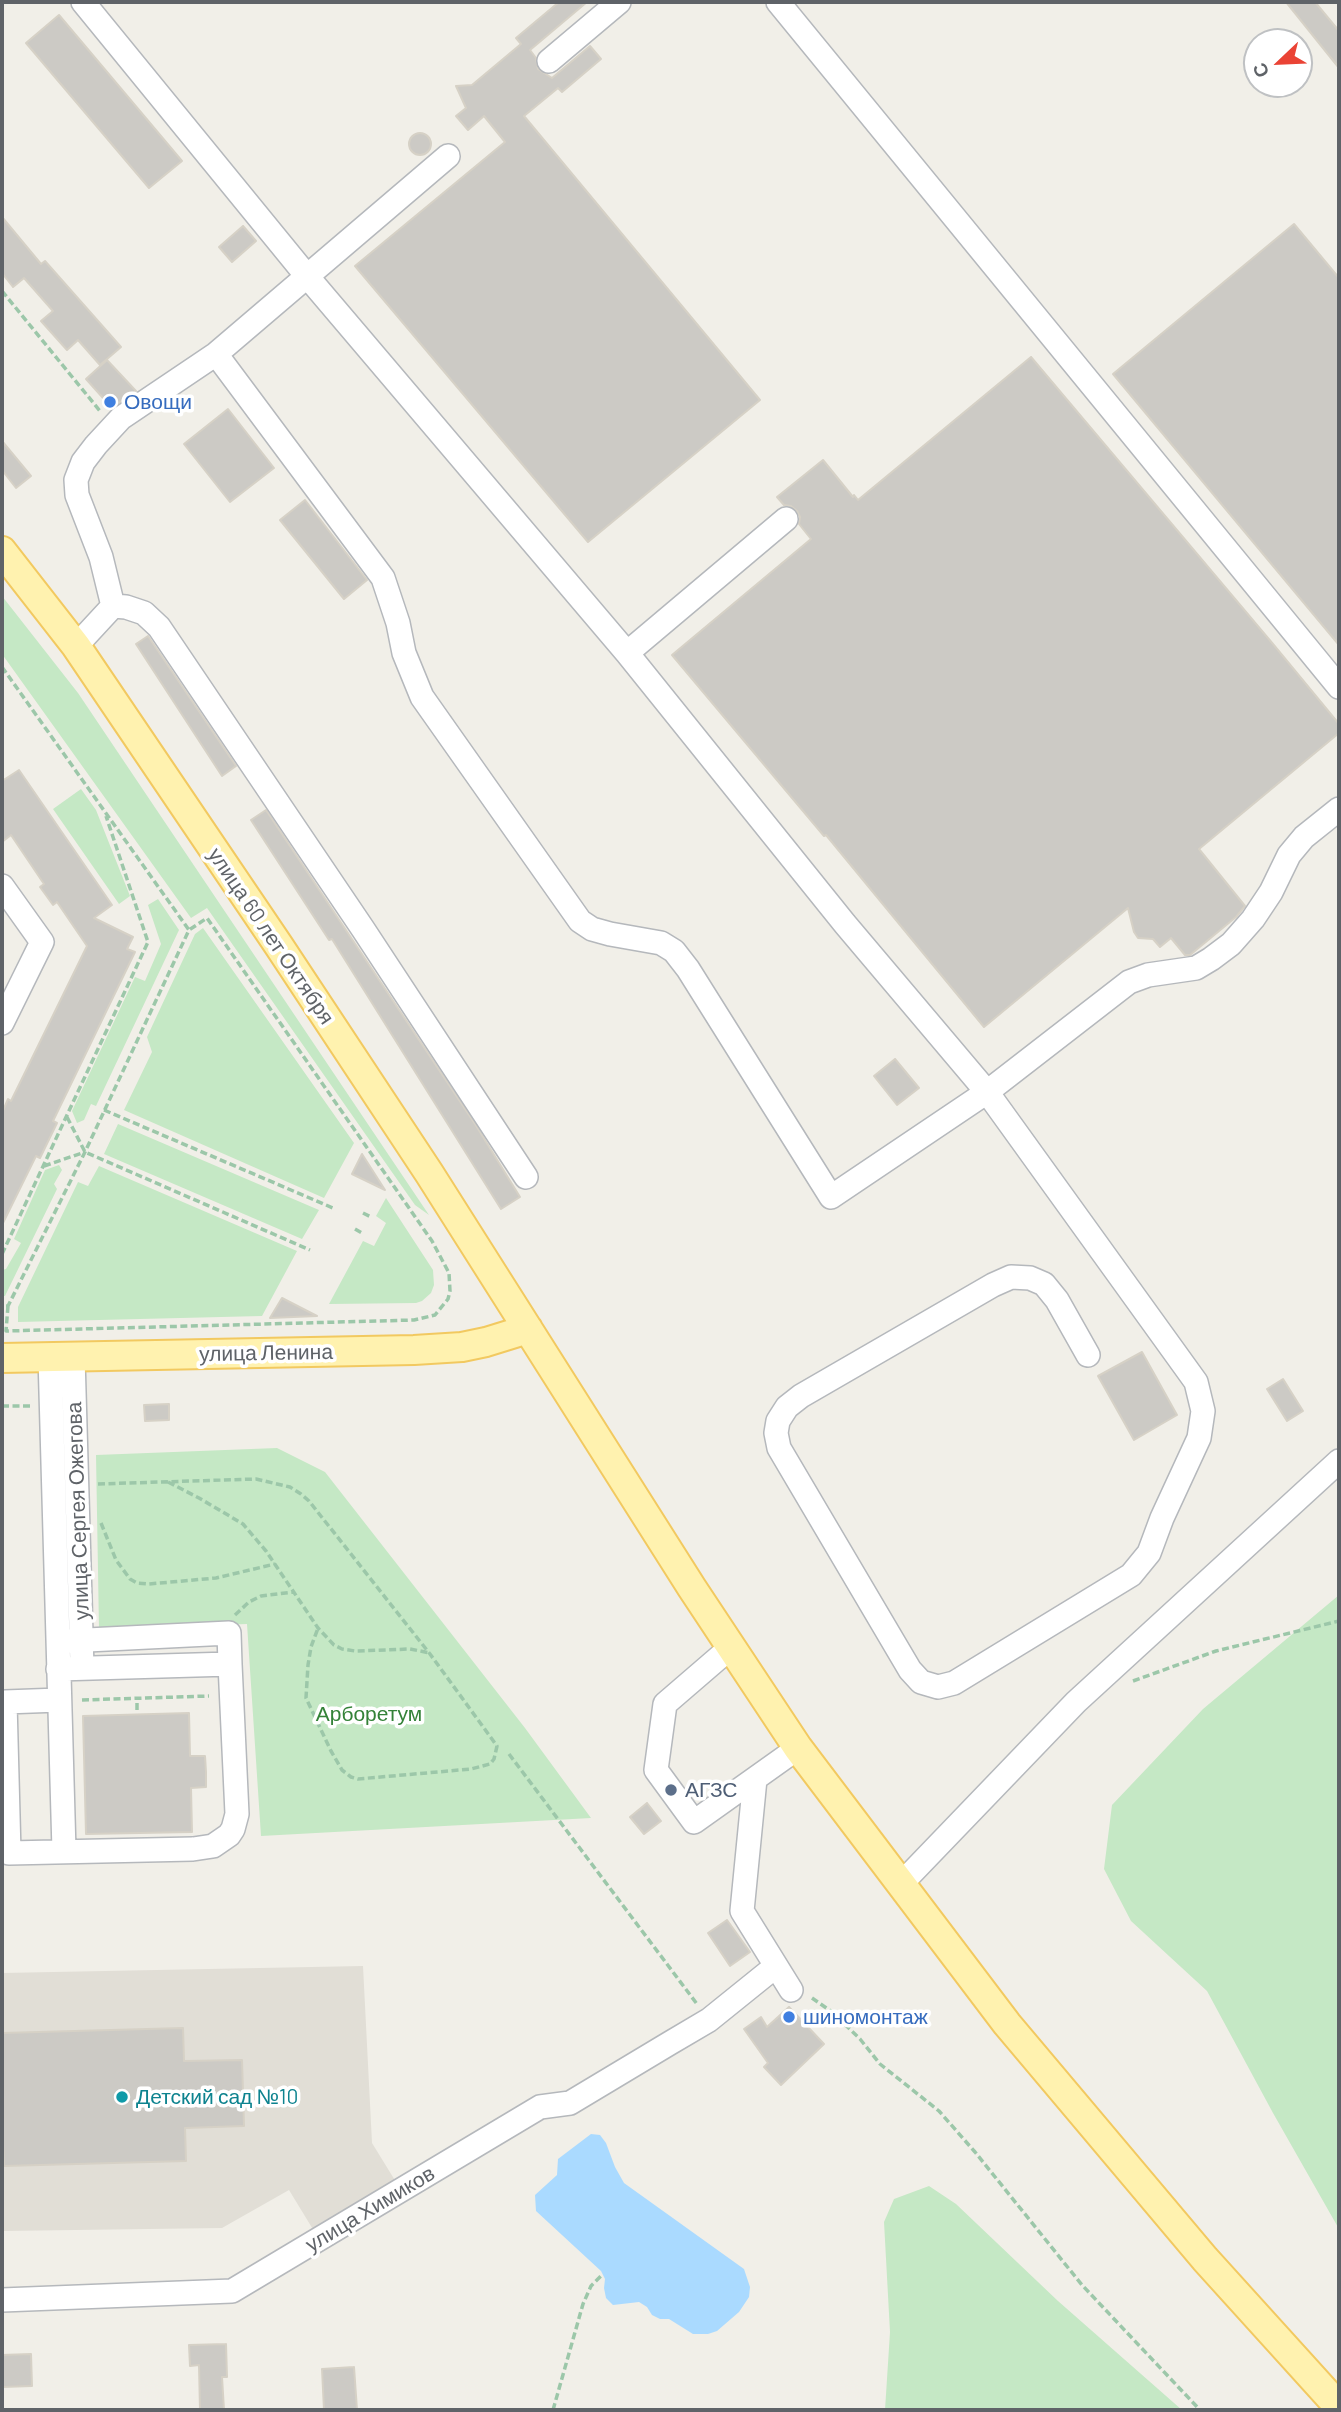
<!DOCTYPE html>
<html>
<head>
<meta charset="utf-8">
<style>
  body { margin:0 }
  #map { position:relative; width:1341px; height:2412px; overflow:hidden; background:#f1efe8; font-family:Barlow,sans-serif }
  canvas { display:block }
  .frame { position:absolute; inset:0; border:4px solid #5f6368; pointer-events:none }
  .north { position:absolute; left:1243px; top:28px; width:70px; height:70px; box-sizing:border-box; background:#fff; border:2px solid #bfc1c3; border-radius:50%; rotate:247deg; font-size:19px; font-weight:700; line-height:28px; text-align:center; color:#5f6368 }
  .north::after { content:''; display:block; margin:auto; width:24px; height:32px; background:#ea4335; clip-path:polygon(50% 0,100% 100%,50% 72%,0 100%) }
</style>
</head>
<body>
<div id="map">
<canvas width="1341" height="2412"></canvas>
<div class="frame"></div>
<div class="north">С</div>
</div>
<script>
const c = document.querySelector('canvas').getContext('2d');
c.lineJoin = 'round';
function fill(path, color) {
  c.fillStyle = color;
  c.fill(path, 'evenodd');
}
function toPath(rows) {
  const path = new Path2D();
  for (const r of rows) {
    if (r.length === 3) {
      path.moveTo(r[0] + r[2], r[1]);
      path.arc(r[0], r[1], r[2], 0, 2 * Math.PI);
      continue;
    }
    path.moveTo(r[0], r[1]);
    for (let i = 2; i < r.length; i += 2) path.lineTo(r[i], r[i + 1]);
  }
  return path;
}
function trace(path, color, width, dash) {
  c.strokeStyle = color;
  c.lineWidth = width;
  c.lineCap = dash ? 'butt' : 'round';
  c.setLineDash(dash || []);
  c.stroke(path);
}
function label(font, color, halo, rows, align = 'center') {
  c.font = font + ' Barlow,sans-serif';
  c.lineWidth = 7;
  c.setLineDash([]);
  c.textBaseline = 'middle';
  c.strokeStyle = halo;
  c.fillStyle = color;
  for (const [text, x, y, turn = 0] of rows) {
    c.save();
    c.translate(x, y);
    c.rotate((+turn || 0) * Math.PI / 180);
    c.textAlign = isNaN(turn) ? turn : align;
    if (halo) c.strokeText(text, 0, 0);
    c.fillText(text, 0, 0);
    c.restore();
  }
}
const education = toPath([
  [363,1966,372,2143,396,2182,314,2231,289,2190,222,2228,2,2231,2,1973]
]);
const green = toPath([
  [2,596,78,693,429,1215,415,1205,207,908,191,918,2,654],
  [81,789,96,810,130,896,119,904,53,809],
  [158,899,179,930,96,1106,91,1104,84,1120,77,1123,72,1111,135,977,145,981,161,944,148,905],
  [203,928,354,1143,324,1198,124,1110,152,1052,147,1037,195,934],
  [118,1124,319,1210,302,1239,104,1154],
  [59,1165,62,1170,54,1184,57,1189,5,1296,2,1296,2,1270,6,1269,21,1243,14,1239,45,1170],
  [99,1166,297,1251,262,1316,18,1322,18,1307,78,1182,88,1186],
  [386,1198,433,1270,434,1285,431,1293,422,1301,416,1303,329,1304,363,1241,374,1246,386,1223,376,1216],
  [277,1448,325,1472,525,1728,591,1818,261,1836,247,1624,99,1629,96,1455],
  [1339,1595,1339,2229,1273,2113,1207,1991,1131,1921,1104,1869,1112,1805,1203,1709],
  [929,2186,956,2204,1058,2301,1182,2410,885,2410,890,2332,884,2222,894,2199]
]);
const water = toPath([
  [591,2134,600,2135,606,2143,615,2167,624,2183,744,2269,750,2287,749,2297,739,2312,717,2331,708,2334,693,2334,669,2319,660,2319,652,2315,647,2307,639,2302,613,2305,606,2298,604,2288,605,2279,601,2271,536,2211,535,2195,557,2175,558,2159]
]);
const building = toPath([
  [559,2,587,2,530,50,536,58,538,69,552,78,590,46,601,59,562,92,558,88,524,116,760,400,588,542,355,266,505,142,484,116,468,130,456,116,466,108,456,86,472,85,521,44,516,38,559,2],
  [1286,2,1315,2,1339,31,1339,68,1286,2],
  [59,15,182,161,149,188,26,43,59,15],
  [420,144,11],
  [2,217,41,264,45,261,121,347,100,365,78,340,67,350,41,321,53,311,24,278,13,287,2,273,2,217],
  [1294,224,1339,278,1339,645,1113,374,1294,224],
  [243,226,256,241,232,262,219,247,243,226],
  [1031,357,1273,644,1339,724,1339,733,1199,849,1245,906,1236,917,1190,955,1185,955,1171,938,1160,947,1153,939,1138,938,1134,932,1128,908,984,1027,826,835,824,836,672,655,811,539,799,524,800,517,797,511,791,506,784,505,777,497,823,460,853,497,854,495,858,500,1031,357],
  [107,360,136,391,112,408,86,379,107,360],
  [228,409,274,468,230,502,184,444,228,409],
  [2,441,31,476,16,488,2,470,2,441],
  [305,500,367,580,344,599,280,520,305,500],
  [148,636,236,766,222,776,136,644,148,636],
  [19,770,112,905,94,918,133,937,127,949,135,952,53,1121,57,1123,40,1158,36,1156,2,1225,2,1113,8,1099,11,1101,87,946,57,902,53,905,40,887,44,884,11,835,2,842,2,781,19,770],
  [266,810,475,1124,520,1197,501,1209,332,939,329,940,251,820,266,810],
  [895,1059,919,1088,897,1105,874,1076,895,1059],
  [362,1154,385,1190,352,1174,362,1154],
  [282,1298,317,1316,270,1318,282,1298],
  [1142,1352,1177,1415,1134,1440,1098,1376,1142,1352],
  [1283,1379,1303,1411,1287,1421,1267,1389,1283,1379],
  [169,1404,169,1420,145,1421,144,1405,169,1404],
  [189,1713,190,1756,205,1756,206,1772,206,1787,191,1788,192,1832,86,1834,83,1716,189,1713],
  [647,1803,661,1821,644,1834,630,1817,647,1803],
  [727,1920,750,1952,730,1966,708,1933,727,1920],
  [789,2007,824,2044,781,2085,764,2067,768,2063,744,2029,761,2017,767,2027,789,2007],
  [183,2028,184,2061,242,2060,244,2126,185,2128,186,2161,4,2166,2,2123,2,2033,183,2028],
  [226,2344,227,2377,222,2377,224,2410,200,2410,199,2365,190,2366,189,2345,226,2344],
  [31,2354,32,2386,2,2387,2,2355,31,2354],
  [354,2367,357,2410,324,2410,322,2369,354,2367]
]);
const path = toPath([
  [2,291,100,411],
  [2,667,189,930,85,1152,8,1306,2,1306],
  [104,1110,333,1208],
  [67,1117,85,1152,310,1250],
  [44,1166,85,1152],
  [363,1213,371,1217],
  [355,1229,362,1233],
  [2,1254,148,942,106,816],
  [8,1306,6,1331,414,1320,435,1315,448,1299,450,1291,449,1273,432,1241,207,918,189,930],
  [2,1406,30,1406],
  [168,1482,199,1498,243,1524,266,1551,318,1628,334,1645,342,1649,355,1651,410,1649,430,1653],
  [98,1484,256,1479,290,1487,301,1494,309,1501,430,1654,497,1746,494,1759,490,1764,471,1769,358,1779,351,1777,342,1770,331,1751,306,1698,308,1665,311,1647,318,1628],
  [101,1523,116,1560,130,1579,137,1583,149,1584,216,1578,275,1564],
  [235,1615,249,1602,261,1596,293,1592],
  [1133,1681,1216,1651,1339,1621],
  [82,1700,209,1696],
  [137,1710,137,1698],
  [509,1754,697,2004],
  [812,1998,832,2012,860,2039,880,2064,939,2111,975,2152,1082,2285,1200,2410],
  [553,2410,583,2304,591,2286,601,2276]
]);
const minor = toPath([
  [83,2,306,275,627,653,845,924,987,1092,1196,1382,1203,1411,1199,1438,1162,1518,1149,1553,1131,1575,954,1683,938,1687,921,1682,910,1670,779,1448,776,1433,778,1421,787,1407,801,1396,993,1285,1011,1277,1030,1278,1044,1284,1057,1300,1088,1355],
  [778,2,1339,687],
  [549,61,619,2],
  [216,354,383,578,398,623,404,653,422,697,580,921,592,929,610,934,661,943,674,951,688,969,831,1197,987,1092,1129,982,1148,975,1196,968,1211,959,1231,944,1253,919,1271,892,1289,855,1304,837,1339,809],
  [113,606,101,557,77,495,76,480,83,462,96,445,121,418,216,354,448,156],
  [76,646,113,606,126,607,144,613,159,627,363,929,526,1177],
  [627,653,786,519],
  [2,886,42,942,2,1023],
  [50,1357,64,1851],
  [73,1357,82,1668],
  [67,1641,229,1633,230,1664],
  [730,1648,665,1704,656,1770,694,1822,798,1748],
  [58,1669,230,1664,237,1814,233,1829,229,1835,213,1846,193,1849,9,1853,5,1702,59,1700],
  [755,1779,742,1911,791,1990],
  [900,1885,1076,1702,1339,1461],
  [2,2300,232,2291,540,2107,570,2103,670,2043,709,2020,776,1966]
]);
const major = toPath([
  [2,551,76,646,279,946,429,1173,692,1588,798,1748,1007,2024,1205,2259,1339,2407],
  [2,1358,414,1350,462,1347,486,1342,528,1329]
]);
const markers = [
  [110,402,7,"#3f7fe0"],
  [671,1790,7,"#5c6f8a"],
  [789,2017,7,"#3f7fe0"],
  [122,2097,7,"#0f9aa8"]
];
const shopNames = [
  ["Овощи",124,402],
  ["шиномонтаж",803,2017]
];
const streetNames = [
  ["улица 60 лет Октября",271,936,56],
  ["улица Ленина",266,1353,-1],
  ["улица Сергея Ожегова",78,1511,-92],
  ["улица Химиков",370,2209,-31]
];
const parkNames = [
  ["Арборетум",369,1714]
];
const serviceNames = [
  ["АГЗС",685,1790]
];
const cultureNames = [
  ["Детский сад №10",136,2097]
];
fill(education, '#e1ded6');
fill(green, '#c5e8c5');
fill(water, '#aadaff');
fill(building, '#cccac5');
trace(building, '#d6d1c6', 2);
trace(minor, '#b5b8bc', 26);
trace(major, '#f2c960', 32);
trace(path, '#9cc7a9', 3.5, [7, 3.5]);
trace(minor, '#fff', 23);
trace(major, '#fff2af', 28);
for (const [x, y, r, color] of markers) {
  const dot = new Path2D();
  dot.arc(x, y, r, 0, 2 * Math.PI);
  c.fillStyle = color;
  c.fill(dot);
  trace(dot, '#fff', 2.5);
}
label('21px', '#366cbe', '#fff', shopNames, 'left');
label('21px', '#5f6368', '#fff', streetNames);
label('21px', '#348238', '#fff', parkNames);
label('21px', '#4e5e75', '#fff', serviceNames, 'left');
label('21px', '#0d838f', '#fff', cultureNames, 'left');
</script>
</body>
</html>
